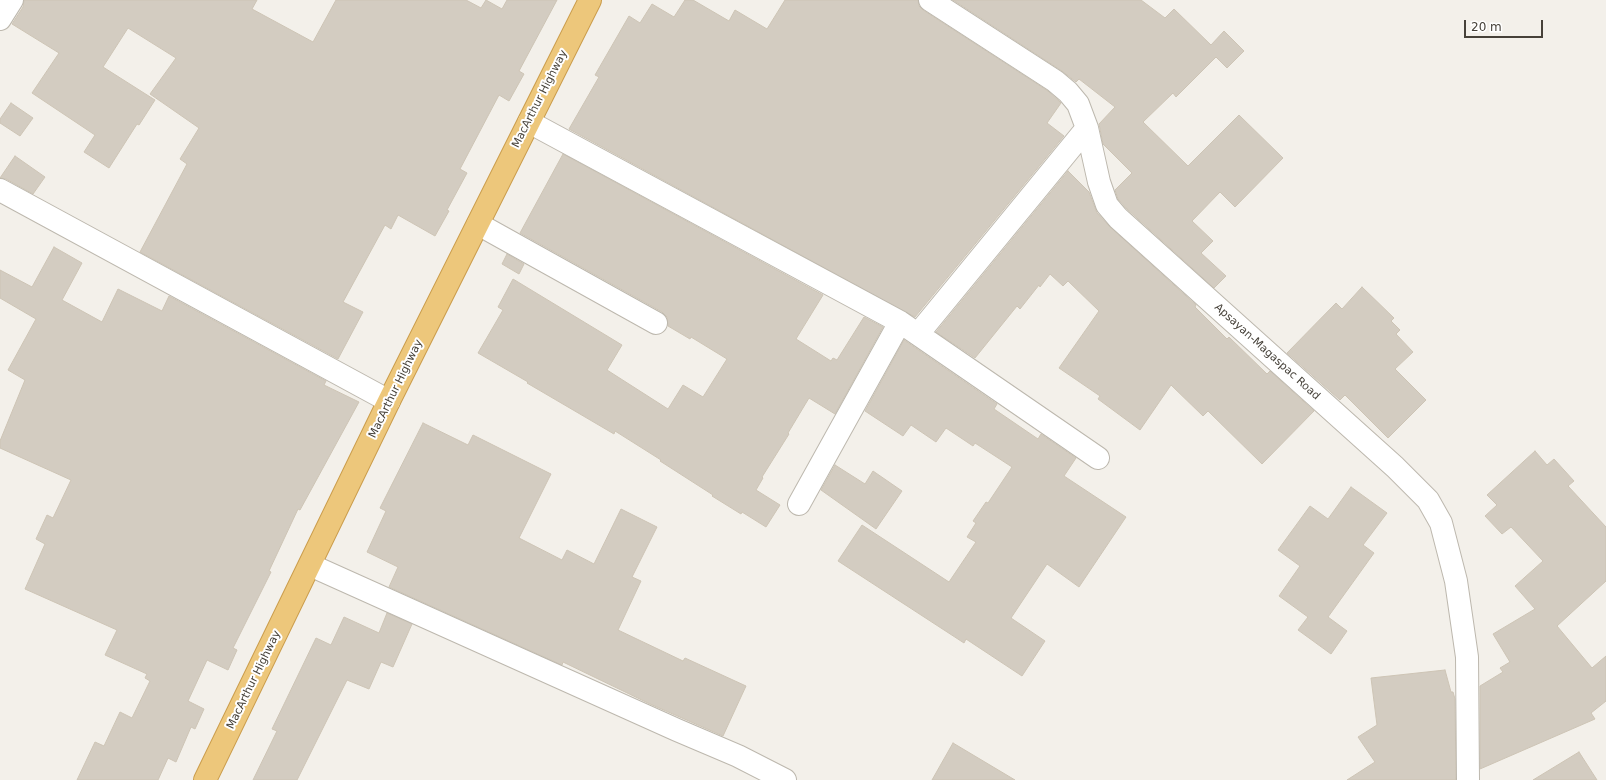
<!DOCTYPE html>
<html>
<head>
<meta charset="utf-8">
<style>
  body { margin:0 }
  #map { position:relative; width:1606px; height:780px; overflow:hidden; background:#f3f0ea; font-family:"DejaVu Sans",sans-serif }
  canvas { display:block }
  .scale { position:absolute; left:1464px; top:20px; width:79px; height:18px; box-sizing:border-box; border:2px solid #464139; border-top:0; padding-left:5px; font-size:12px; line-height:14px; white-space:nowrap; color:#464139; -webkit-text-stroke:3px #fff; paint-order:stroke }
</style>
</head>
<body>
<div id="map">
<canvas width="1606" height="780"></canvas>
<div class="scale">20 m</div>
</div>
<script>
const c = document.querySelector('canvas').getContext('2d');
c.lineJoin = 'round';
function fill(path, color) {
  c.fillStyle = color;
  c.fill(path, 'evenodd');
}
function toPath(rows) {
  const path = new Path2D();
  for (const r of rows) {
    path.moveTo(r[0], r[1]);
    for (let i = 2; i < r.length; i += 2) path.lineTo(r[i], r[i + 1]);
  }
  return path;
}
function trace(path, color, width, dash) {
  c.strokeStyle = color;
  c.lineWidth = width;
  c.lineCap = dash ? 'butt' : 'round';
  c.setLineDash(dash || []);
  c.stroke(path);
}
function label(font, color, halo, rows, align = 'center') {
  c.font = font + ' "DejaVu Sans",sans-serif';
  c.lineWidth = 4;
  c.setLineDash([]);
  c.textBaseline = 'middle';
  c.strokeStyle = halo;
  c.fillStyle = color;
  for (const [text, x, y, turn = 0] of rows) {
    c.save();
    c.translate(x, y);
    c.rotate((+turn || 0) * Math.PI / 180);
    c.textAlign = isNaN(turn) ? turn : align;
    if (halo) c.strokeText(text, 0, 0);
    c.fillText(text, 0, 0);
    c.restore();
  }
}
const building = toPath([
  [24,0,257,0,252,9,313,42,336,0,466,0,481,8,486,0,502,9,507,0,557,0,519,71,524,74,509,101,499,95,460,169,467,173,447,210,449,211,435,236,398,215,391,229,385,225,343,302,363,312,338,359,140,252,187,164,180,159,199,128,150,94,176,58,128,28,103,67,155,100,139,125,137,124,109,168,84,152,95,135,32,93,59,53,12,24,23,7,24,0],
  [685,0,693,0,729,21,735,10,767,29,785,0,918,0,919,6,923,10,1048,91,1059,101,1061,103,1047,123,1064,136,915,317,569,129,599,77,595,75,629,16,640,23,652,4,674,17,685,0],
  [953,0,1141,0,1165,18,1174,9,1211,45,1224,31,1244,51,1227,68,1216,57,1176,97,1173,93,1143,122,1188,166,1239,115,1283,158,1235,207,1220,192,1192,221,1213,241,1201,253,1226,276,1214,288,1127,209,1118,199,1115,190,1132,173,1103,144,1099,124,1115,107,1079,79,1076,82,1062,71,953,0],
  [11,103,33,118,20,136,0,123,0,119,11,103],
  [563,154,823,295,796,339,831,361,833,358,837,360,864,317,883,327,835,414,809,398,788,433,789,434,762,477,763,478,756,490,780,505,766,527,742,512,741,514,712,496,713,495,660,461,661,460,615,431,614,434,568,407,527,383,528,382,478,353,503,310,498,307,513,279,622,345,607,370,668,409,683,385,703,397,727,359,691,337,690,339,668,326,667,317,662,312,520,233,563,154],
  [15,156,45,177,33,194,6,179,0,178,15,156],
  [1068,171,1089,192,1097,213,1110,227,1196,305,1195,307,1227,339,1229,337,1267,374,1270,371,1314,411,1262,464,1208,411,1203,416,1171,385,1140,430,1098,399,1100,396,1059,368,1099,311,1068,281,1063,286,1050,274,1040,287,1039,285,1020,309,1017,306,975,358,936,332,1068,171],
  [54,247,82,263,62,300,102,322,118,289,162,311,169,296,326,381,324,385,359,402,300,510,298,509,269,571,271,572,233,648,237,650,228,670,207,660,188,701,204,709,195,729,191,727,176,762,168,758,158,780,77,780,95,742,104,746,120,712,132,718,150,681,145,678,147,674,105,655,117,630,25,589,45,544,36,539,47,515,53,518,71,480,0,448,0,441,25,380,8,370,36,319,0,298,0,270,32,287,54,247],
  [507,254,524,264,519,274,502,264,507,254],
  [1362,287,1394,318,1391,321,1400,330,1396,334,1413,352,1395,369,1426,400,1388,438,1345,395,1340,400,1287,353,1336,303,1342,309,1362,287],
  [904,340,997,404,994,409,1038,439,1041,434,1076,458,1064,476,1126,517,1079,587,1047,564,1011,618,1045,641,1022,676,966,639,964,643,838,561,862,525,949,582,976,542,967,537,976,523,973,521,986,502,988,503,1012,467,975,443,973,446,946,428,936,442,911,425,903,436,865,411,904,340],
  [423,423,468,445,473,435,551,474,519,538,562,560,567,550,594,564,621,509,657,527,632,577,641,581,618,630,683,661,685,658,746,686,723,736,650,704,563,662,562,665,389,587,398,567,367,552,386,511,380,508,423,423],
  [1535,451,1547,465,1554,459,1574,481,1568,486,1606,527,1606,581,1557,626,1592,668,1606,656,1606,701,1591,713,1595,719,1480,769,1480,686,1503,672,1500,668,1510,662,1493,634,1535,609,1515,586,1543,561,1511,527,1502,534,1485,516,1497,505,1487,495,1535,451],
  [835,465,865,484,873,471,902,491,876,529,821,490,835,465],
  [1351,487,1387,513,1363,545,1374,553,1328,617,1347,631,1331,654,1298,630,1308,617,1279,596,1300,566,1278,550,1310,506,1328,519,1351,487],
  [387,613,412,624,393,667,381,662,369,689,347,680,297,780,253,780,277,731,272,729,316,638,331,645,344,617,379,633,387,613],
  [1445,670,1451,692,1453,692,1455,699,1456,780,1347,780,1375,762,1358,737,1377,725,1371,678,1445,670],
  [953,743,1015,780,932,780,953,743],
  [1579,752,1597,780,1533,780,1579,752]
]);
const minor = toPath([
  [930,0,1055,81,1068,92,1078,104,1087,128,1099,182,1107,205,1118,218,1395,467,1428,500,1441,523,1456,581,1467,657,1468,780],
  [0,19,12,0],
  [529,122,900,322,1098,458],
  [0,190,389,401],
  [478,224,656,323],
  [918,334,1087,128],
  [799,504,900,322],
  [310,565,677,730,738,756,785,780]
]);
const highway = toPath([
  [205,780,389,401,590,0]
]);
const streetNames = [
  ["MacArthur Highway",540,99,-63],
  ["Apsayan-Magaspac Road",1267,352,42],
  ["MacArthur Highway",396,389,-64],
  ["MacArthur Highway",254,680,-64]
];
fill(building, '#d3ccc1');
trace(building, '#cdc4b5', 1);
trace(minor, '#bdb8ae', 24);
trace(highway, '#cb9d4c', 24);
trace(minor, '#fff', 22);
trace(highway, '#edc77b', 22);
label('11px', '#464139', '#fff', streetNames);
</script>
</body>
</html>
